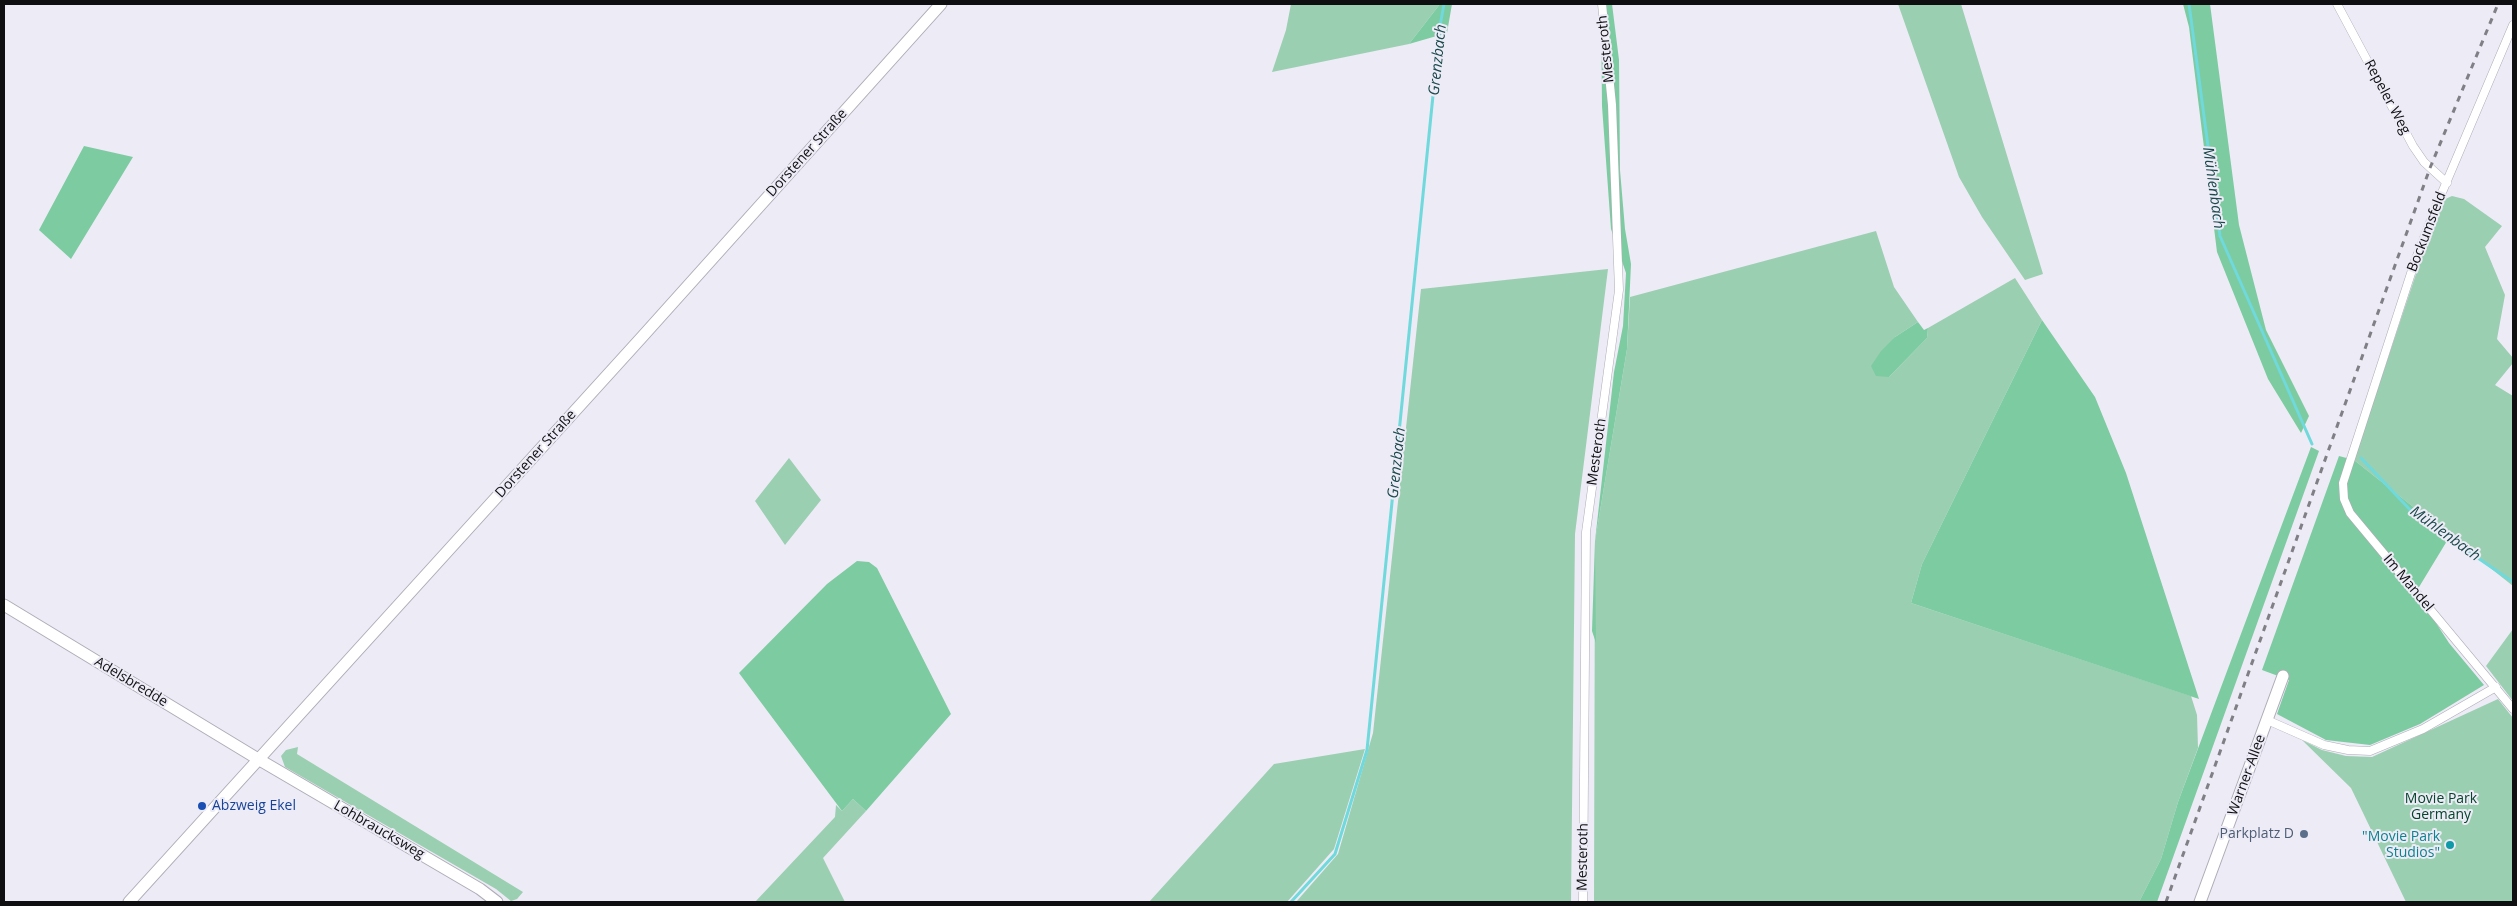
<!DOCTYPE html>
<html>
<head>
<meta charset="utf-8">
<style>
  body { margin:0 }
  #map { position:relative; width:2517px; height:906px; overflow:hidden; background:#edebf6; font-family:"Open Sans",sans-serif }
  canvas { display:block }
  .frame { position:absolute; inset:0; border:5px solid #0f0f12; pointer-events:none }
</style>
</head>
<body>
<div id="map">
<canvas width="2517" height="906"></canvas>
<div class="frame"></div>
</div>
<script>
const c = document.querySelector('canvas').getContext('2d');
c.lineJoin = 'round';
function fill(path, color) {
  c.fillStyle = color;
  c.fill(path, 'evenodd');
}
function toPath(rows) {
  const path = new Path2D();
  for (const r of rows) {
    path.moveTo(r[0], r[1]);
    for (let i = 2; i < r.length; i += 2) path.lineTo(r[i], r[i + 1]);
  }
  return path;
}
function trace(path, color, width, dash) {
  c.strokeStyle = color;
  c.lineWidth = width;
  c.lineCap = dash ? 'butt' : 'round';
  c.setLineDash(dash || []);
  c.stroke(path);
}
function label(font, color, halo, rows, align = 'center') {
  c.font = font + ' "Open Sans",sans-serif';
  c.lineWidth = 4;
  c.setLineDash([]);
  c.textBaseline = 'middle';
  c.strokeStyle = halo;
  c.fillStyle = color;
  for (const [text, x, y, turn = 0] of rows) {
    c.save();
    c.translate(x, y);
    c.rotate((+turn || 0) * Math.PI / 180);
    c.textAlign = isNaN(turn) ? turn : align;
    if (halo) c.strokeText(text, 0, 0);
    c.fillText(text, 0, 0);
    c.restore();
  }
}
const green = toPath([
  [1291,4,1440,4,1409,44,1272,72,1286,30],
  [1898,4,1961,4,2043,274,2025,280,1982,217,1959,177],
  [2452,196,2464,199,2502,226,2485,247,2505,295,2497,339,2513,358,2513,363,2495,385,2513,396,2513,586,2354,460,2438,208,2443,200],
  [1876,231,1894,287,1918,322,1895,337,1889,377,1927,338,1928,328,2015,278,2042,320,1922,564,1911,603,2191,696,2197,715,2198,748,2178,802,2161,859,2139,902,1594,902,1595,541,1627,349,1630,297],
  [1608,269,1575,534,1571,902,1296,902,1338,854,1373,733,1421,289],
  [789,458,821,500,785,545,755,501],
  [2513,629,2513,701,2486,666],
  [2498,699,2513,718,2513,902,2406,902,2351,788,2302,740,2322,750,2346,756,2372,757],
  [298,747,297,754,523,892,517,899,511,901,496,889,285,767,281,756,286,750],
  [1365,749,1334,849,1287,902,1149,902,1274,764],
  [853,799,866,811,823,858,845,902,755,902,835,817,836,805,842,811]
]);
const forest = toPath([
  [1440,4,1452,4,1447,33,1409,44],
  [1601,4,1612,4,1619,60,1620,170,1625,229,1631,264,1627,349,1595,541,1596,643,1592,631,1595,541,1614,372,1623,326,1626,273,1611,229,1602,106],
  [2183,4,2210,4,2239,225,2266,330,2309,416,2301,433,2268,379,2217,252,2189,27],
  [84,146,133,157,71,259,39,230],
  [2042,320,2095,397,2126,473,2199,699,1911,603,1922,564],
  [1918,322,1924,330,1928,328,1927,338,1889,377,1876,376,1871,366,1881,351,1895,337],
  [2311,447,2319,451,2157,902,2139,902,2161,859,2178,802],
  [2339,456,2354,460,2450,536,2416,592,2449,643,2484,685,2420,724,2370,745,2326,740,2277,714,2289,680,2262,670],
  [857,561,869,562,877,568,951,714,866,811,853,799,842,811,739,673,827,584]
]);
const stream = toPath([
  [2189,4,2220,236,2312,444],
  [2361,458,2415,515,2513,582],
  [1291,902,1335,854,1367,750,1440,26,1444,4]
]);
const street = toPath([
  [2337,4,2413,146,2424,162,2447,183],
  [2513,25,2438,202,2415,261,2343,483,2344,499,2350,513,2513,709],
  [2267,720,2324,745,2348,750,2370,751,2423,729,2496,687],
  [1583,902,1586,532,1619,290,1612,105,1602,4]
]);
const secondary = toPath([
  [4,605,258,759,480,889,497,902],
  [129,902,642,337,941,4],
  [2200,902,2283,676]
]);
const rail = toPath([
  [2166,902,2430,168,2498,4]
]);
const markers = [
  [202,806,5,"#1a4fb4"],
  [2304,834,5,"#5c6f8a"],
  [2450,845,5,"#0f9aa8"]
];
const streetNames = [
  ["Mesteroth",1606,49,-96],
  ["Repeler Weg",2387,97,62],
  ["Dorstener Straße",807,153,-48],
  ["Bockumsfeld",2427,232,-69],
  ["Mesteroth",1597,452,-82],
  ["Dorstener Straße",536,454,-48],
  ["Im Mandel",2408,583,50],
  ["Adelsbredde",131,682,31],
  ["Warner-Allee",2247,775,-70],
  ["Lohbraucksweg",379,830,30],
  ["Mesteroth",1583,857,-89]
];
const parkNames = [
  ["Movie Park",2441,799],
  ["Germany",2441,815]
];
const transitNames = [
  ["Abzweig Ekel",212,806]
];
const serviceNames = [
  ["Parkplatz D",2294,834]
];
const cultureNames = [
  ["\"Movie Park",2440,837],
  ["Studios\"",2440,853]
];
const waterNames = [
  ["Grenzbach",1438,60,-84],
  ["Mühlenbach",2213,188,82],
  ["Grenzbach",1397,463,-84],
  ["Mühlenbach",2445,534,36]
];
fill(green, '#9bcfb1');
fill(forest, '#7dcba1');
trace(stream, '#6fd9dc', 3);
trace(street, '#aeacb6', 9);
trace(secondary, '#aeacb6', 13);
trace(street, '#fff', 8);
trace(secondary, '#fff', 11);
trace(rail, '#807f86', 3, [6, 6]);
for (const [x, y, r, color] of markers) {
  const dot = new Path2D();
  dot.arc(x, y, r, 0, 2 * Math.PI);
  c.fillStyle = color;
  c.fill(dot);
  trace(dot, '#edebf6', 2);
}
label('14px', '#0f0f12', '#edebf6', streetNames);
label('14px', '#04452b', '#edebf6', parkNames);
label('14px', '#164399', '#edebf6', transitNames, 'left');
label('14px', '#4e5e75', '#edebf6', serviceNames, 'right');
label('14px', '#0d838f', '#edebf6', cultureNames, 'right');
label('italic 15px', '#1a4a4c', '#edebf6', waterNames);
</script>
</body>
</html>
